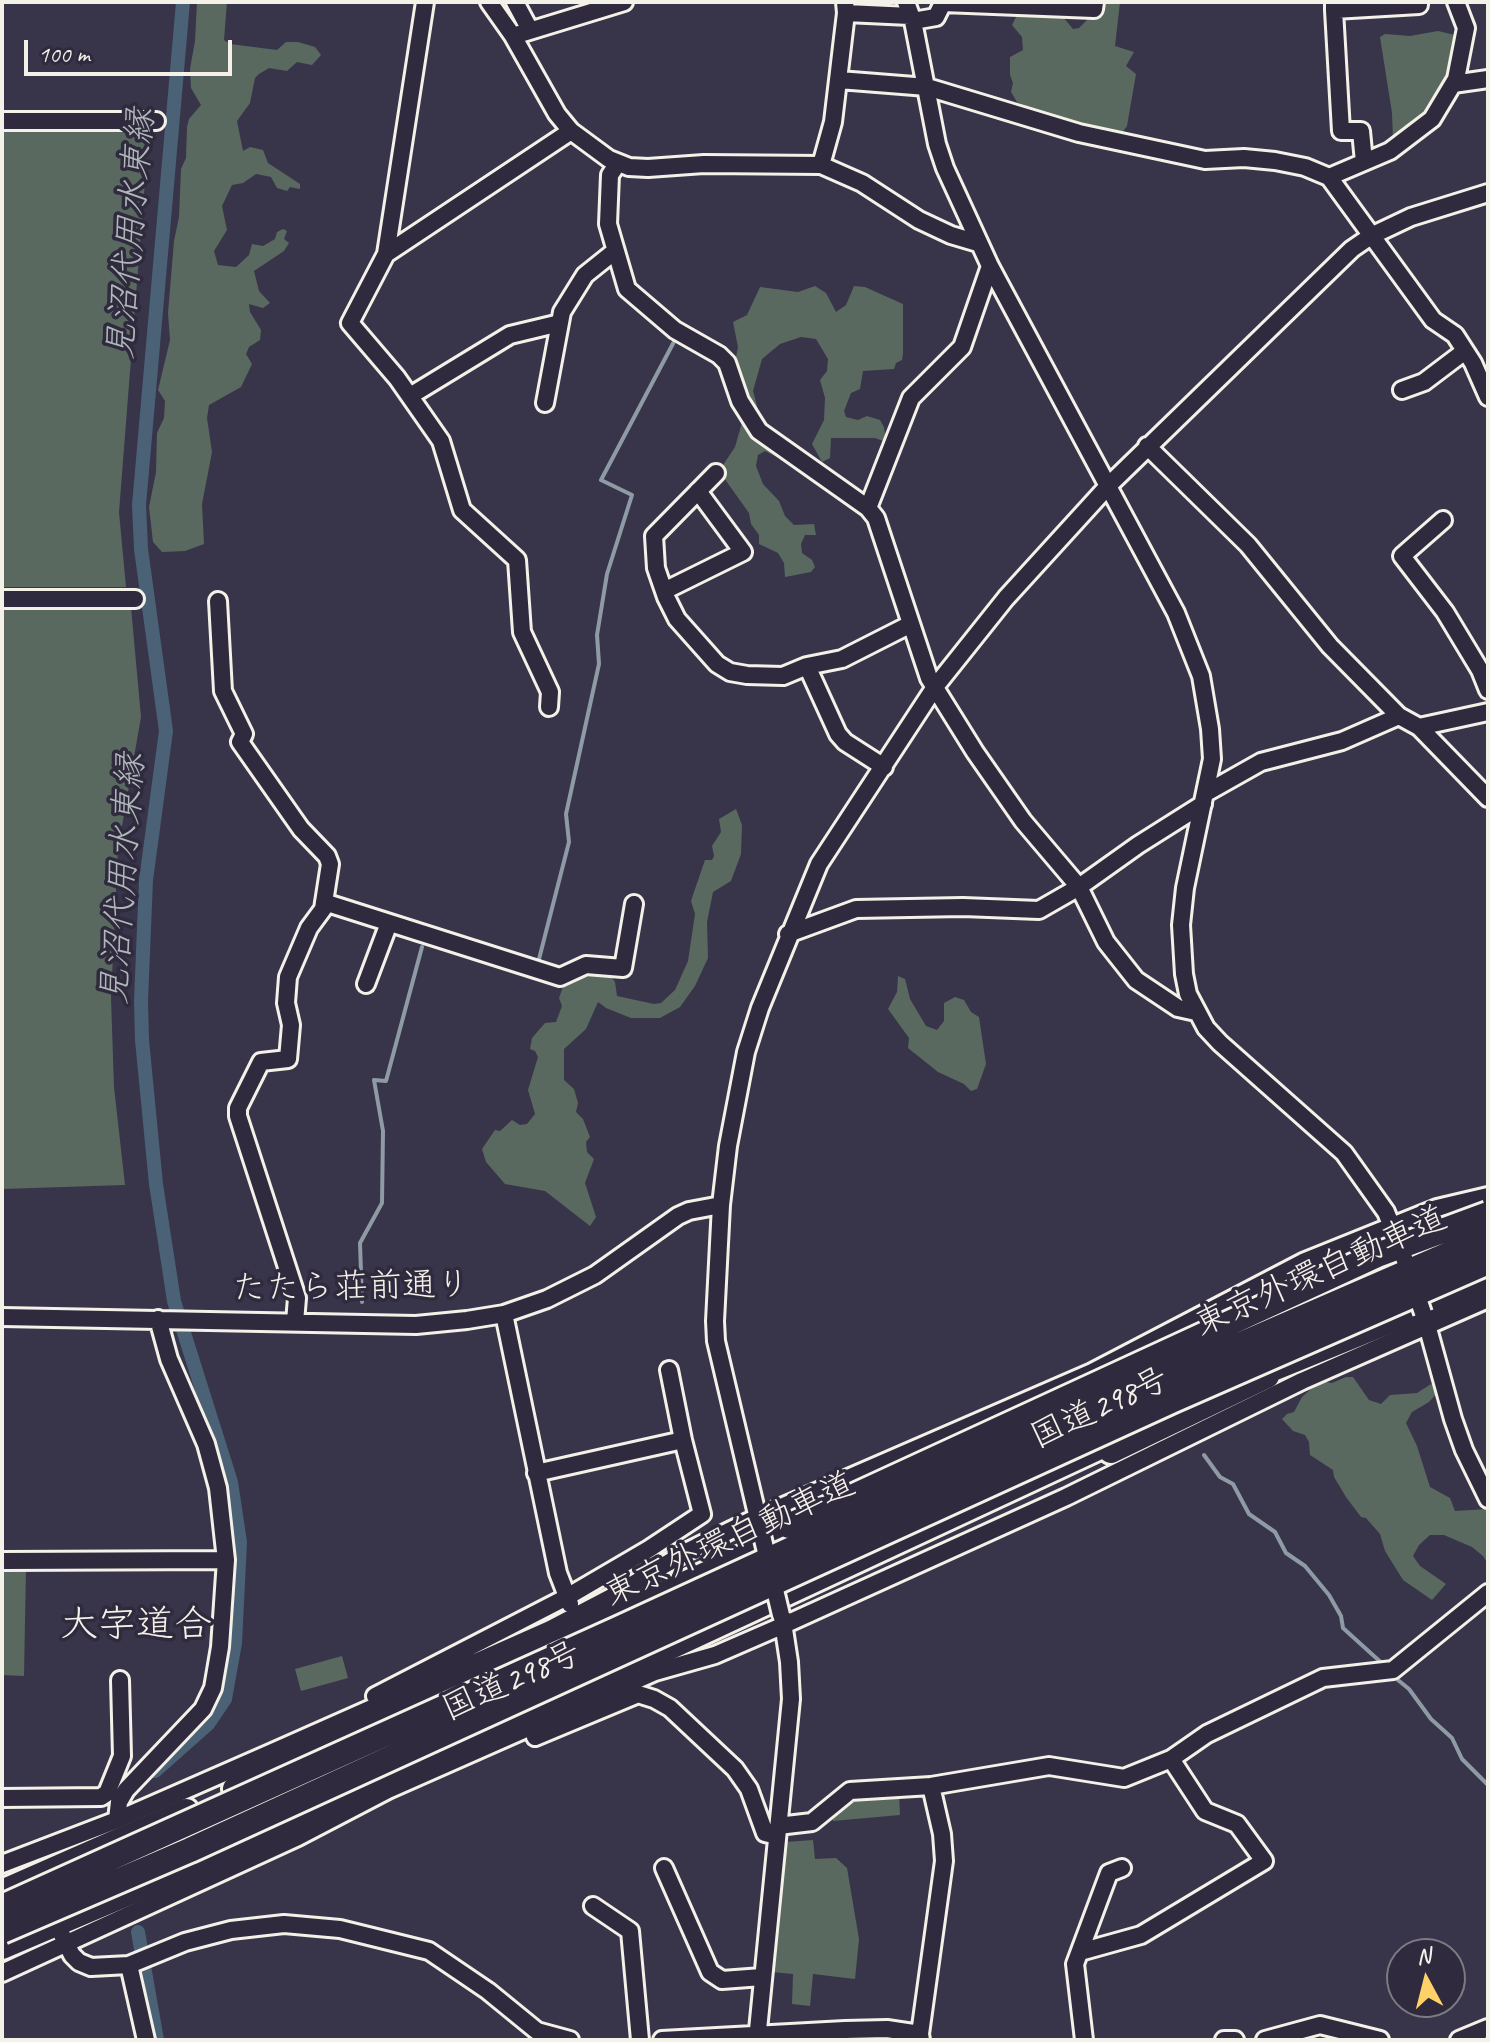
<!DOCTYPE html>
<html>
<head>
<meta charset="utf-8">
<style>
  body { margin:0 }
  #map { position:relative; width:1490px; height:2042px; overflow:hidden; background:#38354a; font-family:Caveat,sans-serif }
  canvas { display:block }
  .frame { position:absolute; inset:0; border:4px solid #f4f1e8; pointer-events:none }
  .north { position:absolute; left:1386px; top:1938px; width:80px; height:80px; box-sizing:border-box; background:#2f2a3d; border:2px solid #7e7a81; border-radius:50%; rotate:353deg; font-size:22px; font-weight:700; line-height:32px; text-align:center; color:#f4f1e8 }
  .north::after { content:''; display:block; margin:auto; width:28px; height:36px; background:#ffd166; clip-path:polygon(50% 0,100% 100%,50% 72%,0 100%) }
  .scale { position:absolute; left:24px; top:40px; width:208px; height:36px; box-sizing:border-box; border:4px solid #f4f1e8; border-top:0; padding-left:10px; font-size:24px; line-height:28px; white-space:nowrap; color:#f4f1e8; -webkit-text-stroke:6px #2f2a3d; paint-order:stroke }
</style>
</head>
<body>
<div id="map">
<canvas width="1490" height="2042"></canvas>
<div class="frame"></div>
<div class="north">N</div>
<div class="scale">100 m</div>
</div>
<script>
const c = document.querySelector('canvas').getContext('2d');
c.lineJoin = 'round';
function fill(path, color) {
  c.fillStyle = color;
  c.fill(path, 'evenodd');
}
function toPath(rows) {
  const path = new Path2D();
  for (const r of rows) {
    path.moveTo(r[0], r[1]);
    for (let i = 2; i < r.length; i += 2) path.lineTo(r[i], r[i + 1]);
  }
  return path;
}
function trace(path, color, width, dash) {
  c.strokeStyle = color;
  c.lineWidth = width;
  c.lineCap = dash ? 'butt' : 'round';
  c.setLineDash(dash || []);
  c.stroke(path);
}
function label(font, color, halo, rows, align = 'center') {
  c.font = font + ' Caveat,"Klee One",sans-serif';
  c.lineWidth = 7;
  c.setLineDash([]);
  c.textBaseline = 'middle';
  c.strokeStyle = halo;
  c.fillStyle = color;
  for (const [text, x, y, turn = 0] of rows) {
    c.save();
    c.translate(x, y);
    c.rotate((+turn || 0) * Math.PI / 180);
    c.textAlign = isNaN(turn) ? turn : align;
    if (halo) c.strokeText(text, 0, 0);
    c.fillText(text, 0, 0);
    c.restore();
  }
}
const green = toPath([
  [197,2,227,2,224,40,230,44,277,50,286,42,298,42,315,47,321,55,312,65,297,62,287,71,269,68,259,74,255,78,250,103,237,121,243,151,250,147,263,150,268,163,300,184,300,189,290,187,287,191,277,188,271,177,256,174,243,183,232,185,222,206,227,230,214,251,218,265,236,267,249,255,252,244,263,246,275,239,277,232,283,229,287,231,284,239,289,243,284,251,254,271,259,291,270,303,263,308,249,304,250,312,261,330,260,340,249,347,246,354,252,364,241,387,209,405,207,418,212,452,202,504,204,544,185,551,162,552,153,542,149,507,156,472,157,433,164,418,165,401,158,390,170,340,168,313,174,241,179,217,181,169,186,158,187,127,189,119,201,105,191,88,190,69,195,41],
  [1099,2,1120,2,1115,46,1134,52,1126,66,1136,74,1127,126,1121,134,1046,115,1017,102,1011,92,1013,83,1010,75,1010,57,1023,50,1022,37,1012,25,1018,13,1058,11,1073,29,1079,28,1098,9],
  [1438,31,1459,36,1453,69,1426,117,1393,141,1392,113,1380,37,1385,34,1410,36],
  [2,127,149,129,119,512,126,587,2,587],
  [815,286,826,293,836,312,846,305,854,286,865,287,903,304,903,354,902,360,896,363,894,369,863,371,860,389,851,393,844,411,846,417,858,420,867,416,880,420,884,427,886,442,875,438,831,438,830,458,822,462,812,444,824,420,825,398,820,380,827,371,828,359,816,339,801,337,780,344,762,359,753,391,759,413,796,462,791,464,765,451,758,455,756,466,763,484,779,501,785,516,794,525,814,524,816,535,805,535,801,544,802,553,812,560,815,567,811,572,785,577,784,563,778,553,759,544,759,535,751,524,749,513,719,471,735,447,743,419,734,367,738,347,733,322,747,315,760,287,798,292],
  [2,606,131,607,141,717,118,849,111,998,114,1087,125,1185,2,1189],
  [736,809,742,825,741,854,731,881,713,892,707,922,708,958,695,986,680,1007,660,1018,631,1018,606,1008,598,1002,586,1029,564,1049,564,1080,574,1089,578,1103,576,1112,583,1119,590,1137,586,1142,587,1152,594,1159,585,1183,596,1217,590,1226,545,1191,505,1184,486,1162,482,1149,495,1130,500,1131,512,1120,520,1125,527,1124,535,1114,528,1090,538,1057,535,1051,530,1049,532,1038,545,1023,556,1022,562,1006,559,998,565,981,585,972,609,974,615,982,617,996,654,1004,661,1003,675,990,688,961,695,914,691,901,694,892,705,860,712,860,714,856,712,846,721,832,719,819],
  [898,976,905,979,910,999,926,1026,937,1030,944,1021,944,1003,955,997,964,1000,971,1012,979,1017,986,1064,977,1089,971,1091,964,1084,938,1072,908,1048,909,1038,888,1009,897,992],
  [1346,1377,1353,1377,1369,1400,1381,1404,1390,1395,1417,1393,1431,1384,1439,1391,1429,1402,1412,1412,1406,1423,1417,1446,1430,1487,1450,1498,1455,1511,1488,1509,1488,1564,1483,1556,1472,1547,1444,1535,1430,1535,1419,1545,1413,1556,1420,1566,1446,1584,1432,1600,1403,1580,1385,1551,1380,1534,1366,1518,1361,1517,1346,1497,1334,1477,1333,1470,1310,1455,1309,1442,1305,1435,1293,1431,1282,1419,1287,1414,1294,1412,1302,1397,1320,1381,1332,1383],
  [2,1567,26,1567,24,1676,2,1675],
  [342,1656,348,1678,301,1691,295,1669],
  [899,1792,900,1815,833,1821,832,1815,860,1794],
  [813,1840,815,1859,836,1858,847,1868,859,1939,855,1979,813,1974,810,2006,792,2004,793,1974,771,1972,786,1842]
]);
const stream = toPath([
  [538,963,569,842,566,814,599,664,597,635,607,574,632,495,601,480,677,336],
  [362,1302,360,1243,382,1203,383,1131,374,1080,386,1081,422,947],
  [1204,1455,1220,1477,1233,1484,1249,1514,1275,1532,1286,1553,1305,1566,1329,1595,1341,1616,1343,1628,1385,1666],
  [1393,1676,1409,1689,1431,1719,1452,1738,1462,1759,1488,1785]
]);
const canal = toPath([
  [155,1771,208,1724,225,1699,235,1643,240,1542,231,1482,174,1301,156,1184,142,1040,141,1001,146,880,166,731,141,549,139,505,183,2],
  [138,1932,157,2040]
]);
const minor = toPath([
  [425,2,386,254,350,323,397,378,441,441,462,510,517,560,522,632,550,692,549,707],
  [489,2,513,36,557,114,571,131,609,159,629,167,648,168,704,164,821,165,862,183,919,220,951,235,978,243],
  [515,2,530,30],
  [906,2,913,21,937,144,945,168,990,266,1176,613,1201,676,1210,729,1212,759,1185,888,1181,925,1184,974,1188,994,1206,1028,1220,1043,1344,1153,1386,1212,1402,1252],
  [1334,2,1334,10,1419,5,1419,2],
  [1334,10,1341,131,1361,131,1364,162],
  [846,13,910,16],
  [913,21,936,17,943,3,1094,9,1095,2],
  [513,36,624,2],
  [839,80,927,87,1079,133,1205,160,1244,158,1275,161,1305,167,1329,177,1390,151,1432,119,1456,79,1466,28,1456,2],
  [1453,84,1488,79],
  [2,121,156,121],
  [618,163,610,175,608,224,627,289,675,330,719,355,727,363,740,401,759,431,868,508],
  [821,165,833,122,846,13,845,2],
  [1329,177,1433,320,1455,335,1473,363,1488,397],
  [386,254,571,131],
  [990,266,962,347,911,398,868,508,876,518,929,678,975,752,1023,821,1079,887,1106,942,1136,980,1178,1008,1196,1012],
  [1402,390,1424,382,1465,351],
  [410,396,510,335,560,323],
  [545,403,562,312,585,275,615,251],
  [1147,446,1248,545,1330,646,1399,716,1419,727,1488,798],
  [716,473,654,536,656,568,666,597,677,619,717,664,730,672,747,675,783,676,807,666,838,734,845,742,884,767],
  [1443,520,1402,556,1445,612,1480,670,1488,690],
  [664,591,743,552,698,491],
  [2,599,135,599],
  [218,601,223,691,244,734,240,742,301,829,327,856,330,864,323,909,309,928,288,977,286,1003,291,1025,288,1059,261,1062,238,1108,238,1116,297,1298,295,1322],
  [807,666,842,659,911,624],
  [1419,727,1488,712],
  [1206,793,1261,762,1342,741,1399,716],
  [324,902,560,977,586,965,623,968,634,904],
  [788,934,856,909,963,907,1039,910,1079,887,1138,845,1203,804],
  [366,984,389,923],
  [504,1314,558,1573,570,1604],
  [1424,1314,1453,1419,1464,1450,1488,1499],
  [2,1317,416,1325,467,1320,504,1314,547,1299,595,1275,678,1216,689,1211,721,1205],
  [536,1473,683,1440],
  [760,1527,716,1341,715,1321,721,1205,728,1146,746,1052,760,1008,819,864,935,687,1006,598,1109,485,1352,249,1371,236,1411,217,1488,193],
  [2,1561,226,1560],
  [375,1696,567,1597,649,1549,702,1514,683,1440,669,1370],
  [535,1737,638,1694,654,1699,670,1708,735,1769,749,1789,765,1833,777,1836],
  [261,1757,550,1629,615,1595,686,1552,758,1517,1092,1372,1303,1262,1437,1208,1488,1196],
  [2,1798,101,1797,107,1793,122,1756,120,1680],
  [117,1820,119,1802,126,1790,203,1709,213,1688,220,1647,226,1560,218,1488,206,1444,169,1359,158,1319],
  [778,1826,812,1822,850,1791,931,1786,1049,1766,1124,1778,1171,1759,1207,1734,1323,1678,1393,1670,1488,1593],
  [2,1864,117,1820,270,1753],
  [664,1868,710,1972,722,1980,762,1977],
  [593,1906,630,1931,640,2040],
  [62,1935,72,1955,79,1962,91,1967,129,1965,146,2040],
  [1080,1952,1141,1935,1264,1861,1237,1824,1205,1811,1171,1759],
  [129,1965,185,1942,231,1930,284,1924,340,1929,429,1951,488,1991,537,2031,570,2040],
  [2,1973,298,1837,388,1790,655,1672,715,1655,784,1625,1066,1497,1302,1381,1488,1299],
  [662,2040,845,2030,887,2029,920,2034],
  [757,2040,791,1699,789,1662,782,1616],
  [921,2040,920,2034,944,1861,942,1834,931,1786],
  [1084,2040,1075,1964,1109,1873,1122,1868],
  [1224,2040,1235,2040],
  [1265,2040,1320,2025,1380,2040],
  [1459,2040,1488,2028]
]);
const highway = toPath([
  [1268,1371,1488,1281],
  [1111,1451,1267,1376],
  [235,1789,816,1524],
  [2,1892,186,1811],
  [2,1947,195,1865,634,1664,1121,1437]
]);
const minorBridge = toPath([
  [1402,1252,1423,1313],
  [760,1527,781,1615]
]);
const highwayBridge = toPath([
  [789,1526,1377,1255,1488,1214],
  [2,1907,618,1629,1168,1376,1488,1237],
  [2,1931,190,1850,1173,1400,1488,1262]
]);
const streetNames = [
  ["東京外環自動車道",1321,1272,-24],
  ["たたら荘前通り",351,1288,-1],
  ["国道298号",1100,1409,-25],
  ["東京外環自動車道",730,1540,-25],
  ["国道298号",512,1682,-24]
];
const waterNames = [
  ["見沼代用水東縁",132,234,-85],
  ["見沼代用水東縁",124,879,-86]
];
const quarterNames = [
  ["大字道合",136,1626]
];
fill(green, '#5a695f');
trace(stream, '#8f9ba4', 4);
trace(canal, '#4b6176', 14);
trace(minor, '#f4f1e8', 22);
trace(highway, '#f4f1e8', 30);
trace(minor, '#2f2a3d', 16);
trace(highway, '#2f2a3d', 24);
trace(minorBridge, '#f4f1e8', 22, []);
trace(highwayBridge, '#f4f1e8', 30, []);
trace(minorBridge, '#2f2a3d', 16);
trace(highwayBridge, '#2f2a3d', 24);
label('34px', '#f4f1e8', '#2f2a3d', streetNames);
label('italic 36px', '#b0b7ba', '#2f2a3d', waterNames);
label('38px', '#f4f1e8', '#2f2a3d', quarterNames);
</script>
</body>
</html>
